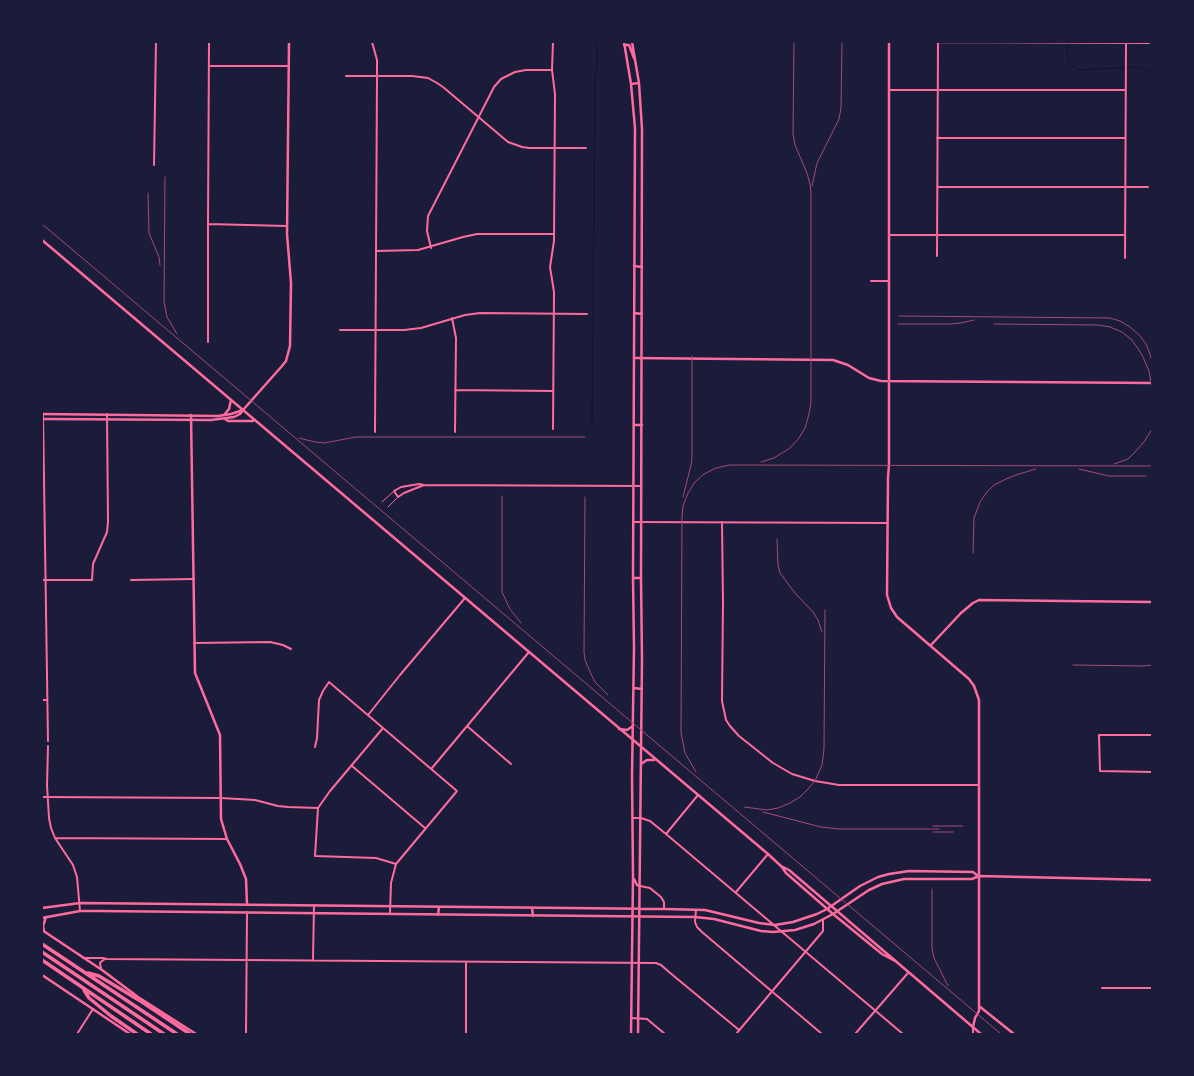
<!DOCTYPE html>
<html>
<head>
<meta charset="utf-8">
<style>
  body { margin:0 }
  #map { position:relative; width:1194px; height:1076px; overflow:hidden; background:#1b1b3a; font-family:"Varela Round",sans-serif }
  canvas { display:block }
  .frame { position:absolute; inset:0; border:43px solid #1b1b3a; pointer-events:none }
</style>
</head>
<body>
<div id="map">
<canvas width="1194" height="1076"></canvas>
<div class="frame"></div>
</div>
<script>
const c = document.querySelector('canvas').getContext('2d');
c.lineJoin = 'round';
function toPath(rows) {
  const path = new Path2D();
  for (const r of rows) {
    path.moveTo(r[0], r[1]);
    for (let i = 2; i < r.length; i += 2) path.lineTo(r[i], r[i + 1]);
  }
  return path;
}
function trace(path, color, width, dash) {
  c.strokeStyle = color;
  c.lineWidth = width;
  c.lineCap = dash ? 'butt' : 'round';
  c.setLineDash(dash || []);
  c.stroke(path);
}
const stream = toPath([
  [1068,42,1067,55,1071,65,1077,70,1140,67,1147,71,1152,77,1152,80],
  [592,428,595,79,597,65,597,42]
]);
const service = toPath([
  [382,502,393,492],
  [388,507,397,498]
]);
const minor = toPath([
  [372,42,377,60,377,76,375,432],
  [553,42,552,70,555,94,554,241,550,267,554,292,553,429],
  [938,42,1149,43],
  [209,66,288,66],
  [346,76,412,76,428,78,437,83,443,87,508,142,522,147,529,148,586,148],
  [889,90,1125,90],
  [937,138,1125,138],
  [154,165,156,42],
  [937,187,1148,187],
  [208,224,287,226],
  [889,235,1125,235],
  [431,248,427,231,428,216,494,87,501,79,515,72,526,70,552,70],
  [376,251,418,250,463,237,477,234,554,234],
  [937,256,938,42],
  [1125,258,1126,43],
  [871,281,888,281],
  [452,318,456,338,455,432],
  [340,330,404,330,421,328,465,315,480,313,587,314],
  [208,342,208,224,209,42],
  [455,390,553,391],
  [43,414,48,741],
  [424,485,404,493,398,497,394,491,401,487,419,484,424,485,641,486],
  [633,522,887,523],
  [722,522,723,602,722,701,726,720,730,726,739,736,773,763,792,774,815,781,839,785,979,785],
  [42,580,92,580,93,564,107,532,108,522,107,414],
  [131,580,194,579],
  [194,643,270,642,283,645,291,649],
  [42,700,47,700],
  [368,715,400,675,465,598],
  [467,726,511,764],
  [383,728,330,791,318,808,315,856,376,858,396,864],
  [1152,735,1099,735,1100,771,1152,772],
  [48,746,47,785,49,818,51,828,55,838,73,865,77,877,80,911],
  [315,747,317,738,319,700,323,691,329,682,457,791,396,864,391,883,390,913],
  [352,766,425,828],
  [432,768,529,652],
  [42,797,221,798,255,800,278,806,288,807,318,808],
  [633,818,641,818,650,821,666,834,903,1034],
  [666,834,698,795],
  [55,838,227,839],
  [640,886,650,888,661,897,664,902,664,909],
  [736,892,768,854],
  [696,910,695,922,697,927,702,932,822,1034],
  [83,958,103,958,107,959,656,963,661,965,669,972,739,1030],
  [313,960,314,905],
  [101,969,100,963,102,961,105,959],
  [1102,988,1152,988],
  [631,1018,647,1019,665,1034],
  [77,1034,93,1009],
  [246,1034,247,912],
  [466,1034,466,962],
  [736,1034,823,931,823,920],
  [855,1034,908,973],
  [973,1034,973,1027]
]);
const tertiary = toPath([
  [889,42,889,465,888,477,887,595,891,608,897,617,969,679,974,686,979,700,979,1011,975,1018,973,1027],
  [634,358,833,360,848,365,869,378,881,381,1152,383],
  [243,410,282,366,286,361,290,346,291,283,287,234,289,42],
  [191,415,195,673,220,735,221,819,227,839,240,864,246,879,247,904],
  [931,645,961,613,973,603,979,600,1152,602],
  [979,1006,1014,1034]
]);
const secondary = toPath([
  [624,42,631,84,635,128,633,578,634,648,632,776,633,876,631,1034],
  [632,42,639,83,642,129,641,578,642,659,638,1034],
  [624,45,629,45,634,58],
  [631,84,639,83],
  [42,240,768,854,782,867,786,873,833,914,882,954,895,961],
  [634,266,642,267],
  [634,313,642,314],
  [42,414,218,416,231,414,243,410],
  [224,415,229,409,231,400],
  [42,419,211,420,234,417,240,414,243,410],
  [225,419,228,421,253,421],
  [634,425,642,425],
  [633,578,641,578],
  [634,688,642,689],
  [619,729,627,730,633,726],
  [641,764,647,760,654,760],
  [783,867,789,870,981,1034],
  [634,879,637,885,640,886],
  [42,908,80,903,664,909,705,910,759,923,775,925,793,922,817,914,827,909,860,886,878,877,889,874,909,871,973,872,978,876],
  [532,908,533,916],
  [438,915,439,907],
  [42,918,80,911,99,911,695,917,714,919,761,931,773,932,795,930,814,924,833,914,869,890,882,884,904,879,972,879,979,876,1152,880],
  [42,930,102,970,138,997,196,1034],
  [44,931,43,926,46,917],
  [42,975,130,1034]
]);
const motorway = toPath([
  [42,944,177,1034],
  [42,952,164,1034],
  [42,960,151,1034],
  [88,973,99,976,142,1002,190,1034],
  [84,990,89,998,111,1016,137,1034]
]);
const rail = toPath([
  [165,177,164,302,167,317,177,334],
  [812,186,817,163,839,119,841,108,842,42],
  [148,193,149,233,159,257,160,265],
  [42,224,1001,1034],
  [899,316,1110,318,1120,321,1130,327,1139,335,1146,344,1150,354,1152,362],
  [898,324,950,324,961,323,974,320],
  [994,324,1099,325,1110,327,1122,332,1131,339,1139,350,1143,357,1149,371,1152,388],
  [299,438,315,442,324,443,356,437,585,437],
  [761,462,774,458,790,448,799,438,805,428,809,414,811,402,811,193,810,184,807,173,795,145,793,134,794,42],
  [1114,464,1128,459,1135,452,1144,442,1152,429],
  [1079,469,1109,476,1146,476],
  [502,496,502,592,510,609,521,623],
  [585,497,584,652,585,660,591,674,595,682,608,695],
  [683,497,691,465,692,457,692,356],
  [777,539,778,565,780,573,795,593,813,612,818,620,822,632],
  [973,553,974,518,980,502,987,492,994,485,1006,479,1019,474,1036,469],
  [1073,665,1143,666,1152,665],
  [696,772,685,753,681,733,682,517,683,506,688,493,695,482,704,474,716,468,730,465,1152,466],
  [744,807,767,810,778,808,790,803,800,797,808,789,815,781,822,765,824,749,825,610],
  [763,812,821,827,839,829,939,829],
  [933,826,963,826],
  [933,832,953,832],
  [932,889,932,948,934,958,948,986]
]);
trace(stream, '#12122b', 1);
trace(service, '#ff6b9d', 1);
trace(minor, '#ff6b9d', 2);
trace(tertiary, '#ff6b9d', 2.5);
trace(secondary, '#ff6b9d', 2.5);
trace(motorway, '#ff6b9d', 3.5);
trace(rail, '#a44b75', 1);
</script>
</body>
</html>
